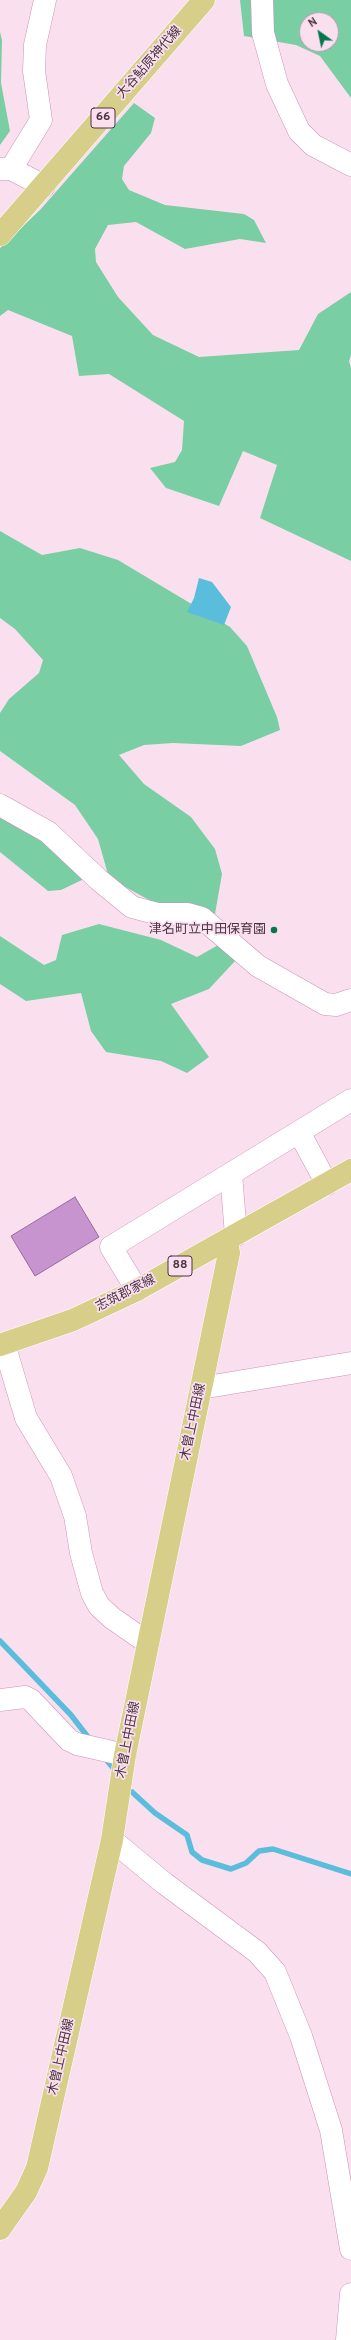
<!DOCTYPE html>
<html>
<head>
<meta charset="utf-8">
<style>
  body { margin:0 }
  #map { position:relative; width:351px; height:2340px; overflow:hidden; background:#fae0ef; font-family:Overpass,sans-serif }
  canvas { display:block }
  .north { position:absolute; left:299px; top:12px; width:40px; height:40px; box-sizing:border-box; background:#fae0ef; border:1px solid #b49baa; border-radius:50%; rotate:327deg; font-size:11px; font-weight:700; line-height:16px; text-align:center; color:#4c3443 }
  .north::after { content:''; display:block; margin:auto; width:14px; height:18px; background:#08754e; clip-path:polygon(50% 0,100% 100%,50% 72%,0 100%) }
</style>
</head>
<body>
<div id="map">
<canvas width="351" height="2340"></canvas>
<div class="north">N</div>
</div>
<script>
const c = document.querySelector('canvas').getContext('2d');
c.lineJoin = 'round';
function fill(path, color) {
  c.fillStyle = color;
  c.fill(path, 'evenodd');
}
function toPath(rows) {
  const path = new Path2D();
  for (const r of rows) {
    path.moveTo(r[0], r[1]);
    for (let i = 2; i < r.length; i += 2) path.lineTo(r[i], r[i + 1]);
  }
  return path;
}
function trace(path, color, width, dash) {
  c.strokeStyle = color;
  c.lineWidth = width;
  c.lineCap = dash ? 'butt' : 'round';
  c.setLineDash(dash || []);
  c.stroke(path);
}
function label(font, color, halo, rows, align = 'center') {
  c.font = font + ' Overpass,"Noto Sans JP",sans-serif';
  c.lineWidth = 3.5;
  c.setLineDash([]);
  c.textBaseline = 'middle';
  c.strokeStyle = halo;
  c.fillStyle = color;
  for (const [text, x, y, turn = 0] of rows) {
    c.save();
    c.translate(x, y);
    c.rotate((+turn || 0) * Math.PI / 180);
    c.textAlign = isNaN(turn) ? turn : align;
    if (halo) c.strokeText(text, 0, 0);
    c.fillText(text, 0, 0);
    c.restore();
  }
}
const forest = toPath([
  [240,0,351,0,351,98,320,56,296,45,244,36],
  [307,20,331,20,331,44,307,44],
  [0,32,2,40,1,83,10,131,0,145],
  [134,103,155,118,151,133,124,166,122,179,129,190,165,205,244,214,254,220,266,243,240,239,185,249,136,222,108,225,95,249,96,262,118,297,153,335,199,357,299,350,318,314,351,292,351,355,349,361,351,368,351,561,260,518,277,465,243,451,219,506,166,488,150,468,175,462,182,450,184,421,109,374,79,376,72,336,8,310,0,316,0,248,40,210],
  [0,531,42,555,80,548,118,560,230,627,247,646,277,717,280,730,241,746,173,743,144,745,119,755,144,784,191,817,215,849,222,874,215,914,189,907,160,906,109,878,98,839,75,805,0,751,0,713,9,699,39,673,43,660,15,629,0,618],
  [0,815,60,851,86,878,61,890,48,891,0,852],
  [99,924,161,940,197,957,220,944,236,960,209,989,171,1004,209,1057,187,1073,161,1061,106,1052,91,1031,81,993,26,1001,0,984,0,936,44,965,56,960,62,935]
]);
const water = toPath([
  [199,578,212,582,231,607,224,625,187,612,194,598]
]);
const stream = toPath([
  [0,1641,71,1715,91,1741],
  [104,1757,114,1769],
  [132,1792,155,1813,187,1835,192,1852,202,1860,231,1869,246,1863,259,1851,273,1849,351,1874]
]);
const building = toPath([
  [75,1197,99,1237,35,1276,11,1236,75,1197]
]);
const minor = toPath([
  [262,0,263,33,277,84,299,131,313,145,351,165],
  [0,169,11,169,44,186],
  [11,169,41,120,34,71,35,45,45,0],
  [0,805,48,832,99,880,132,907,158,914,188,914,202,918,258,966,325,1004,336,1005,351,1000],
  [299,1132,327,1184],
  [231,1174,236,1235],
  [137,1290,111,1247,351,1100],
  [4,1344,26,1418,61,1476,75,1516,81,1553,92,1593,99,1606,112,1618,148,1643],
  [201,1388,351,1363],
  [0,1700,25,1697,31,1700,69,1740,77,1744,125,1755],
  [112,1840,164,1883,257,1952,275,1972,301,2036,331,2130,351,2249],
  [347,2340,351,2294]
]);
const major = toPath([
  [0,235,204,0],
  [0,1345,73,1320,137,1290,351,1170],
  [0,2229,26,2192,37,2168,112,1840,125,1755,229,1253,227,1240]
]);
const markers = [
  [274,930,4,"#08754e"]
];
const shields = [
  [103,118,24],
  [180,1266,24]
];
const shieldNames = [
  ["66",103,118],
  ["88",180,1266]
];
const streetNames = [
  ["大谷鮎原神代線",150,63,-49],
  ["志筑郡家線",126,1294,-27],
  ["木曽上中田線",194,1422,-78],
  ["木曽上中田線",129,1740,-79],
  ["木曽上中田線",62,2057,-77]
];
const poiNames = [
  ["津名町立中田保育園",266,930]
];
fill(forest, '#7acea4');
fill(water, '#5abddc');
trace(stream, '#5abddc', 5.5);
fill(building, '#c794d0');
trace(building, '#956c9c', 1);
trace(minor, '#cc92b7', 23);
trace(major, '#fff', 23);
trace(minor, '#fff', 22);
trace(major, '#d7ce89', 22);
for (const [x, y, r, color] of markers) {
  const dot = new Path2D();
  dot.arc(x, y, r, 0, 2 * Math.PI);
  c.fillStyle = color;
  c.fill(dot);
  trace(dot, '#fae0ef', 1.5);
}
for (const [x, y, w] of shields) {
  const box = new Path2D();
  box.roundRect(x - w / 2, y - 10, w, 20, 3);
  c.fillStyle = '#fae0ef';
  c.fill(box);
  trace(box, '#4c3443', 1);
}
label('bold 12px', '#4c3443', null, shieldNames);
label('13px', '#4c3443', '#fae0ef', streetNames);
label('13px', '#4c3443', '#fae0ef', poiNames, 'right');
</script>
</body>
</html>
